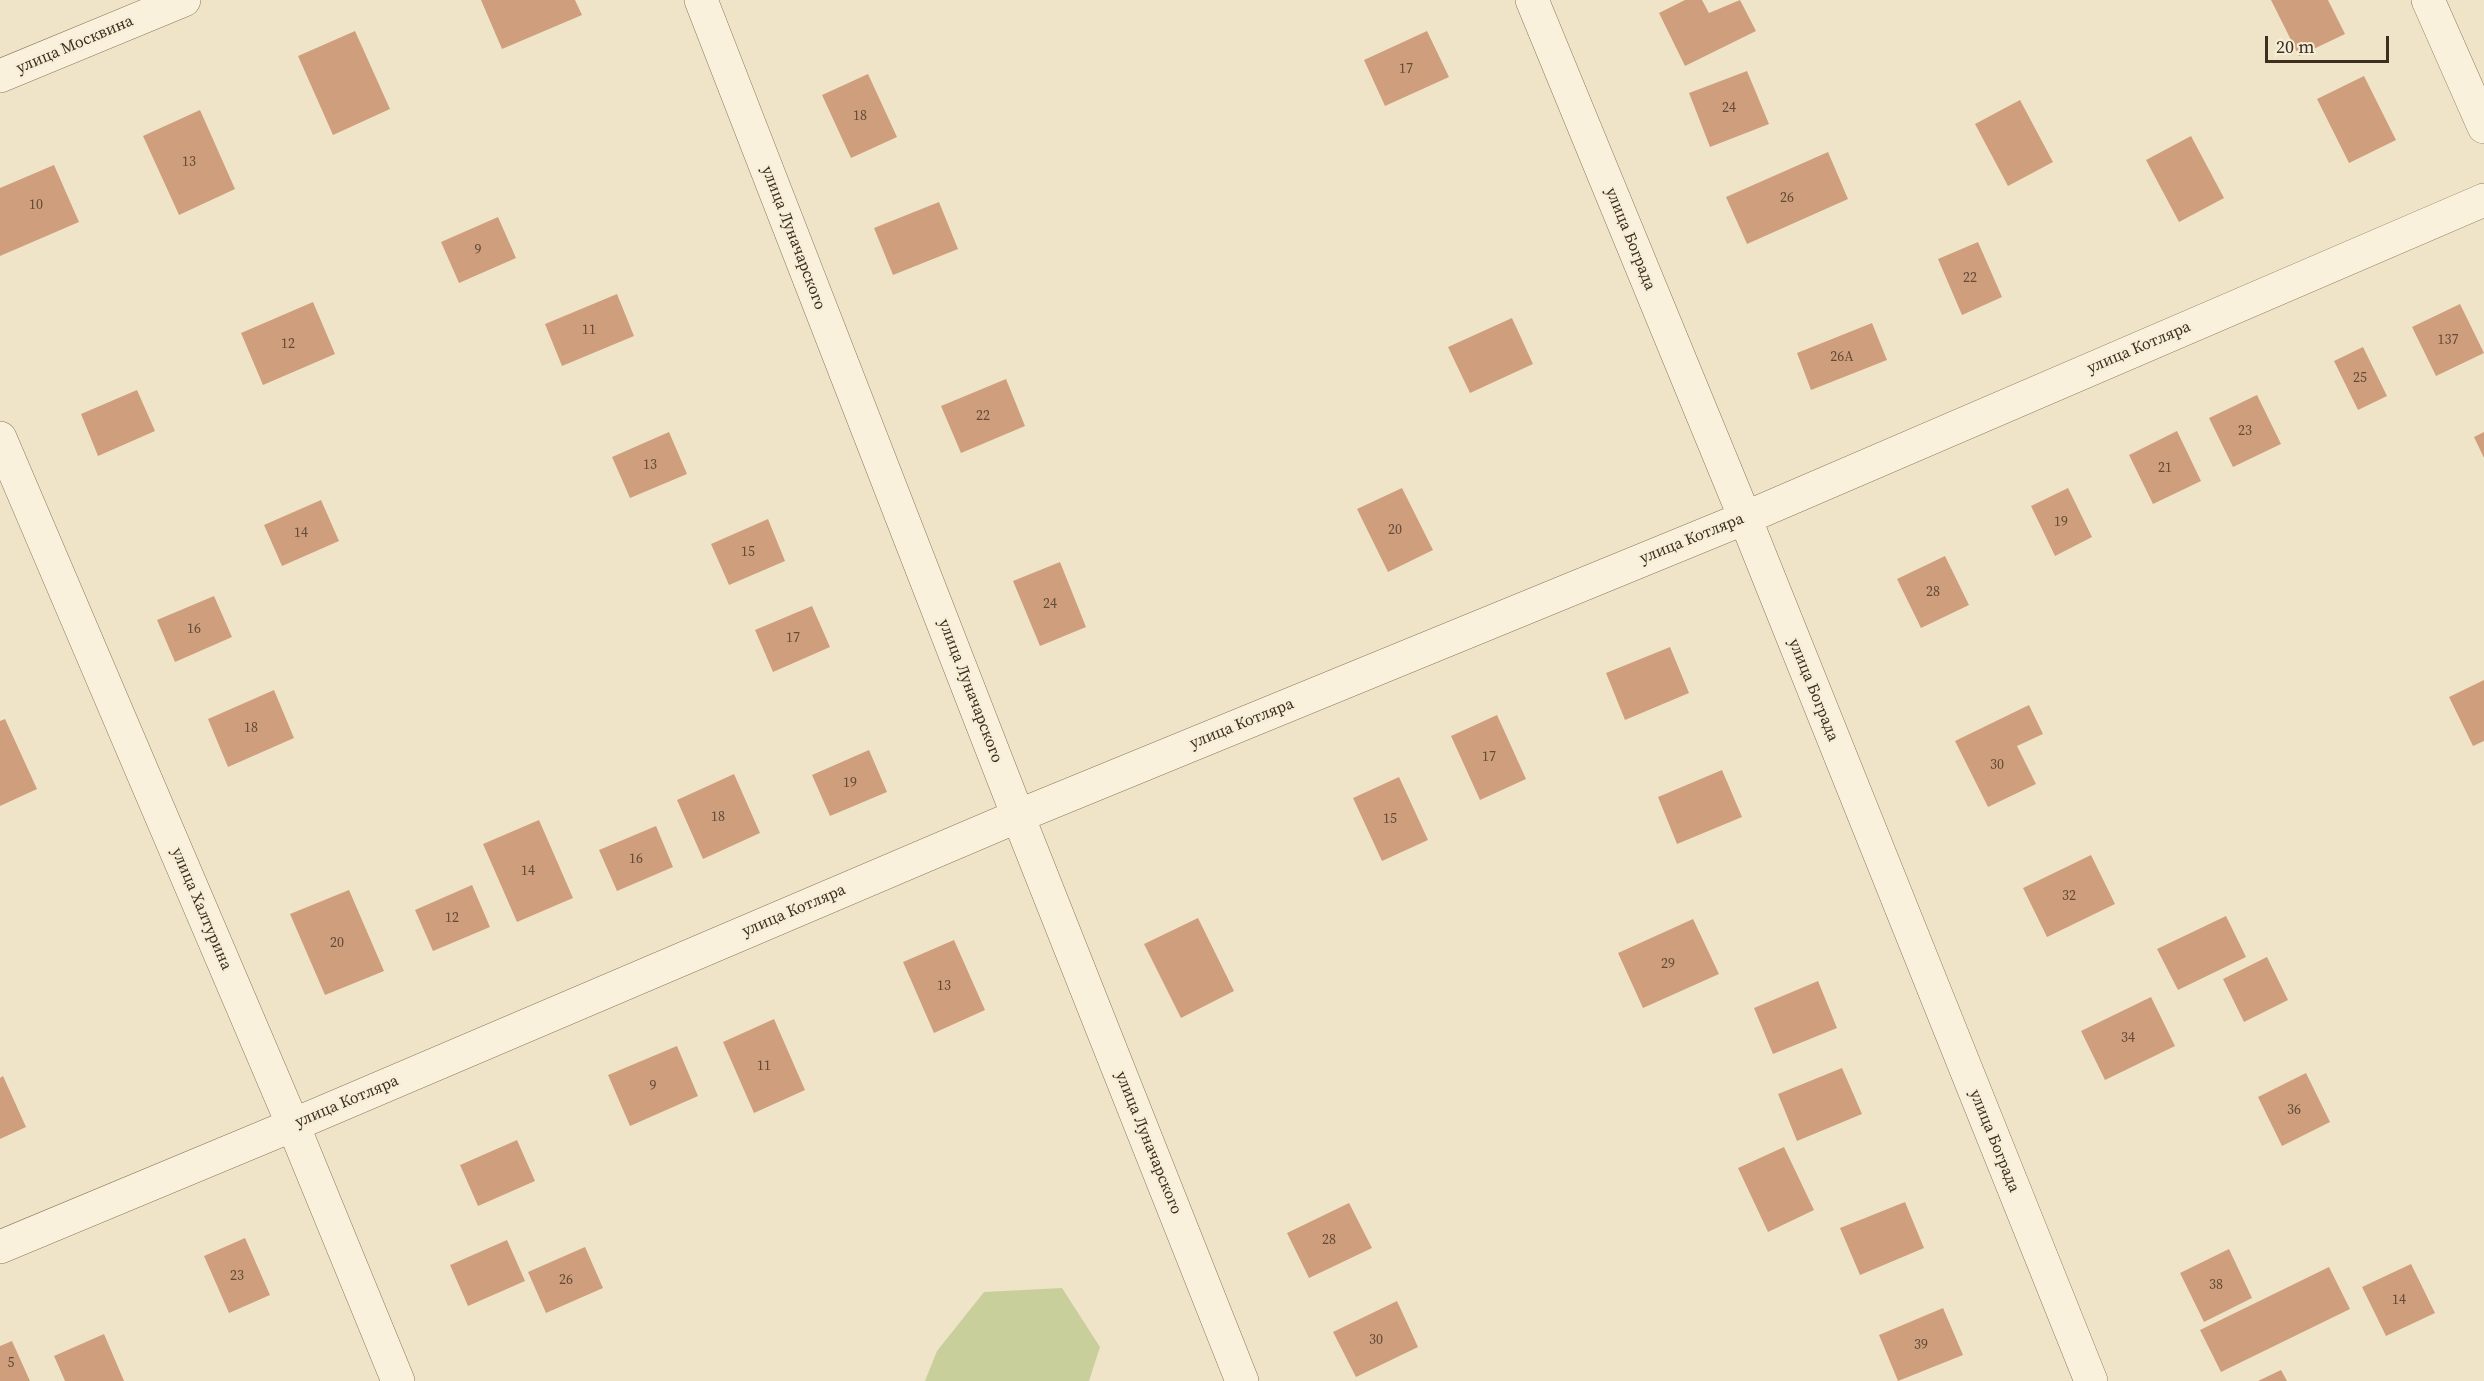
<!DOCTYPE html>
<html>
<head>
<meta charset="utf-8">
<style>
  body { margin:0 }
  #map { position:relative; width:2484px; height:1381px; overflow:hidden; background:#f0e4c8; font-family:"Source Serif 4",serif }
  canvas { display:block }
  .scale { position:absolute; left:2265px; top:36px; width:124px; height:27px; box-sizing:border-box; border:3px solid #3d2e20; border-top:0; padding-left:8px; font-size:18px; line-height:21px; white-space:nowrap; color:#3d2e20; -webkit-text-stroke:4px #f7eed8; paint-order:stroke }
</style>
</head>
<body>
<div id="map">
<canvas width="2484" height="1381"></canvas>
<div class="scale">20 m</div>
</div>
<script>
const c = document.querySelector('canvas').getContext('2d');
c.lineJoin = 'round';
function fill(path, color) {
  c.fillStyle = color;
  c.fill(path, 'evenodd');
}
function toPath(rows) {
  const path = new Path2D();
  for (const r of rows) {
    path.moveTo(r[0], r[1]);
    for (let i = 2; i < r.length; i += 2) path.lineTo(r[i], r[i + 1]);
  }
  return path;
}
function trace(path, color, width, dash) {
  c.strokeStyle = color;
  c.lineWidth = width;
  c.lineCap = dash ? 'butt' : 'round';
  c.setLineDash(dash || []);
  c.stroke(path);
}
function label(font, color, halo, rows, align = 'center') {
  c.font = font + ' "Source Serif 4",serif';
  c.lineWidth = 5;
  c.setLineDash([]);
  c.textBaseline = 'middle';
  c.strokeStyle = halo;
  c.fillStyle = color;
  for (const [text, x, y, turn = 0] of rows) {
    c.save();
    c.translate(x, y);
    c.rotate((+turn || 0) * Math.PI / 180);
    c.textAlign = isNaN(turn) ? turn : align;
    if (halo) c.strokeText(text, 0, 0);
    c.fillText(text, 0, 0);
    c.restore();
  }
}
const green = toPath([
  [1062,1288,1100,1347,1089,1381,925,1381,937,1351,984,1292]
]);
const building = toPath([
  [481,0,575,0,582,15,502,49],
  [1685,0,1702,0,1709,13,1740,0,1756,31,1685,66,1659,13],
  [2271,0,2328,0,2345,34,2299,56],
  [355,31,390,109,333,135,298,56],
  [1427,31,1449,77,1385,106,1364,60],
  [1747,71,1769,124,1710,147,1689,93],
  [868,74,897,137,851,158,822,95],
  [2364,76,2396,140,2349,163,2317,99],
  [2020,100,2053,162,2008,186,1975,124],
  [200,110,235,189,179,215,143,136],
  [2191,136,2224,198,2179,222,2146,160],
  [1828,152,1848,199,1747,244,1726,197],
  [54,165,79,222,0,256,0,188],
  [939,202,958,249,893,275,874,228],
  [498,217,516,258,459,283,441,242],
  [1978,242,2002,297,1962,315,1938,259],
  [617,294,634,336,562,366,545,324],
  [313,302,335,354,263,385,241,333],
  [2460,304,2484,353,2436,376,2412,327],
  [1512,318,1533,364,1470,393,1448,347],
  [1872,323,1887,360,1811,390,1797,353],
  [2363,347,2387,396,2358,410,2334,361],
  [1006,379,1025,426,961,453,941,406],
  [137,390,155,431,98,456,81,414],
  [2257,395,2281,444,2233,467,2209,418],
  [2177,431,2201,481,2153,504,2129,455],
  [669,432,687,474,630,498,612,457],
  [2484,432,2484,458,2474,437],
  [1402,488,1433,550,1388,572,1357,509],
  [2068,488,2092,537,2055,556,2031,506],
  [321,500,339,541,282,566,264,525],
  [768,519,785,561,729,585,711,544],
  [1945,556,1969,605,1921,628,1897,579],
  [1060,562,1086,627,1040,646,1013,581],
  [214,596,232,637,175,662,157,620],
  [812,606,830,647,773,672,755,630],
  [1670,647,1689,693,1625,720,1606,673],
  [2484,680,2484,741,2473,746,2449,697],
  [274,690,294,738,228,767,208,719],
  [2029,705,2043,734,2017,746,2036,784,1988,807,1955,741],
  [1497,715,1526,779,1480,800,1451,736],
  [5,719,37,789,0,806,0,721],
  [869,750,887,792,830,816,812,775],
  [1722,770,1742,817,1677,844,1658,797],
  [734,774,760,833,703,859,677,800],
  [1399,777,1428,840,1382,861,1353,798],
  [539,820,573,898,517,922,483,844],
  [656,826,673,867,617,891,599,850],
  [2091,855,2115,904,2047,937,2023,888],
  [472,885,490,927,433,951,415,910],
  [349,890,384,971,325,995,290,914],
  [2226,916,2246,957,2178,990,2157,949],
  [1198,918,1234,991,1181,1018,1144,944],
  [1693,919,1719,974,1643,1008,1618,953],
  [954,940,985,1010,934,1033,903,962],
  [2267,957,2288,1000,2244,1022,2223,979],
  [1818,981,1837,1028,1773,1054,1754,1008],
  [2151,997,2175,1046,2105,1080,2081,1031],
  [774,1019,805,1090,754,1113,723,1042],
  [677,1046,698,1096,630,1126,608,1075],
  [1842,1068,1862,1114,1797,1141,1778,1094],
  [2306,1073,2330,1122,2282,1146,2258,1097],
  [3,1076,26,1127,0,1139,0,1078],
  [517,1140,535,1181,478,1206,460,1165],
  [1784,1147,1814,1210,1768,1232,1738,1168],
  [1905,1202,1924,1248,1860,1275,1840,1228],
  [1349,1203,1372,1248,1309,1278,1287,1233],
  [245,1238,270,1295,229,1313,204,1256],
  [507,1240,525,1281,468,1306,450,1265],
  [585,1247,603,1288,546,1313,528,1272],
  [2229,1249,2252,1298,2204,1322,2180,1273],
  [2411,1264,2435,1313,2386,1336,2362,1287],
  [2329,1267,2350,1309,2221,1372,2200,1330],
  [1397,1301,1418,1347,1356,1377,1333,1332],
  [1943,1308,1963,1355,1898,1381,1879,1335],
  [104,1334,124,1381,65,1381,54,1356],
  [12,1341,30,1381,0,1381,0,1346],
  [2281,1370,2287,1381,2258,1381]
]);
const minor = toPath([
  [701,0,1018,816,1242,1381],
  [1532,0,1745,518,2091,1381],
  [2428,0,2484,127],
  [0,76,184,0],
  [0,438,293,1125,398,1381],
  [0,1247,293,1125,1018,816,1745,518,2484,200]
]);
const numberNames = [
  ["17",1406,69],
  ["24",1729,108],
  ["18",860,116],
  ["13",189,162],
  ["26",1787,198],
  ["10",36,205],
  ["9",478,250],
  ["22",1970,278],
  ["11",589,330],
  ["137",2448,340],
  ["12",288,344],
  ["26А",1842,357],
  ["25",2360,378],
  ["22",983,416],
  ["23",2245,431],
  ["13",650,465],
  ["21",2165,468],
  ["19",2061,522],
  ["20",1395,530],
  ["14",301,533],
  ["15",748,552],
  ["28",1933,592],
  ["24",1050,604],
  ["16",194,629],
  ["17",793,638],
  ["18",251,728],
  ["17",1489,757],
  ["30",1997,765],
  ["19",850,783],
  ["18",718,817],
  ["15",1390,819],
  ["16",636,859],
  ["14",528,871],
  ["32",2069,896],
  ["12",452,918],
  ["20",337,943],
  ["29",1668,964],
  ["13",944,986],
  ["34",2128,1038],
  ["11",764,1066],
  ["9",653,1086],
  ["36",2294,1110],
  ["28",1329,1240],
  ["23",237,1276],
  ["26",566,1280],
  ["38",2216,1285],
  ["14",2399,1300],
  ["30",1376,1340],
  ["39",1921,1345],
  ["5",11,1363]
];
const streetNames = [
  ["улица Москвина",75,45,-23],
  ["улица Луначарского",793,238,69],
  ["улица Бограда",1630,239,68],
  ["улица Котляра",2139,348,-23],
  ["улица Котляра",1692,539,-22],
  ["улица Бограда",1813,690,68],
  ["улица Луначарского",970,691,69],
  ["улица Котляра",1242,724,-22],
  ["улица Халтурина",201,909,67],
  ["улица Котляра",794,911,-23],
  ["улица Котляра",347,1102,-23],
  ["улица Бограда",1994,1141,68],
  ["улица Луначарского",1148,1143,68]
];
fill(green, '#c9cf9b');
fill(building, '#cf9f7d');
trace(minor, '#8d765c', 34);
trace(minor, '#faf1dc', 33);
label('14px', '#624a37', null, numberNames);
label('16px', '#3d2e20', '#f7eed8', streetNames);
</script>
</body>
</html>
